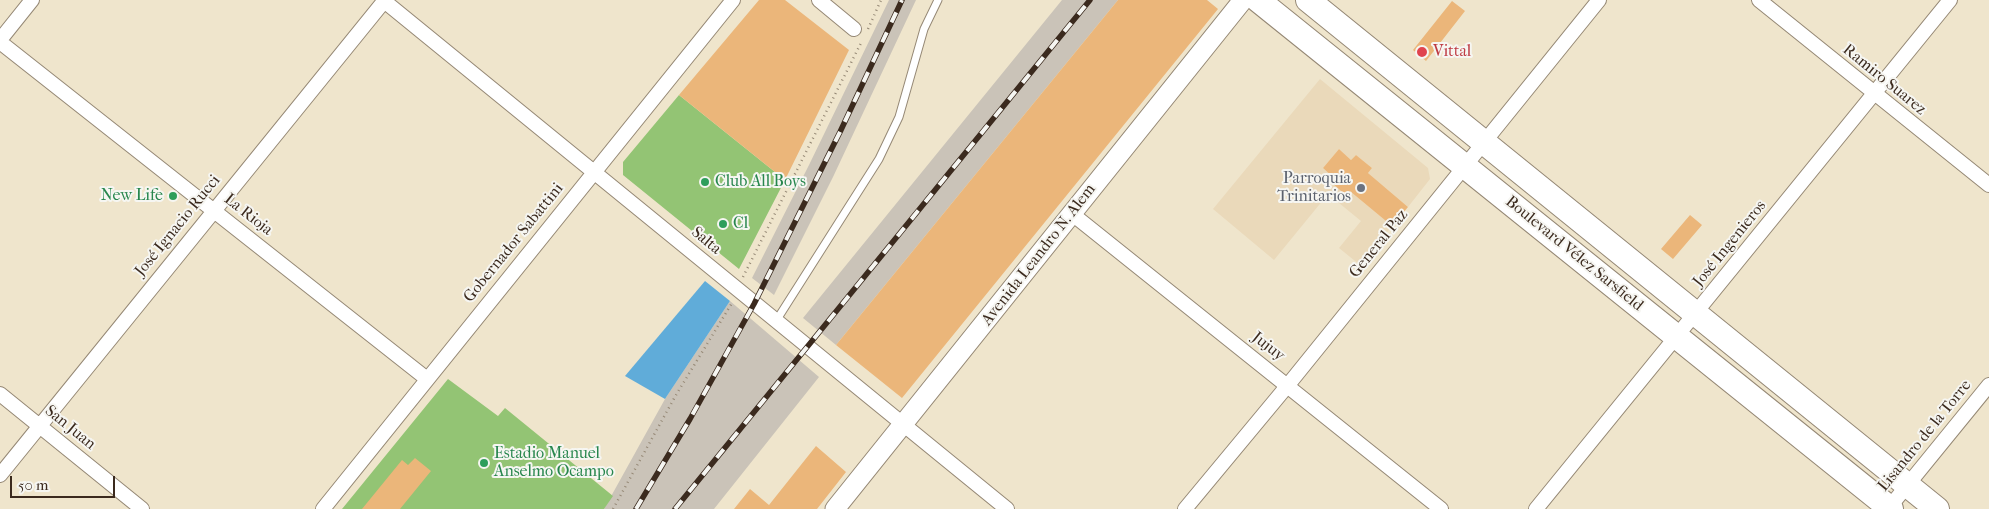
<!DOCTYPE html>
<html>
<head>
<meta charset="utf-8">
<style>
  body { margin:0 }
  #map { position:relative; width:1989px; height:509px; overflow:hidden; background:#efe5cc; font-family:"IM FELL French Canon",serif }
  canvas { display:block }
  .scale { position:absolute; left:10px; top:476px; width:105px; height:22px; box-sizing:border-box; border:2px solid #3b2a1e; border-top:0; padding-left:6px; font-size:15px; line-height:18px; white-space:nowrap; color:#3b2a1e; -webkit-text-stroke:4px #f6f6f2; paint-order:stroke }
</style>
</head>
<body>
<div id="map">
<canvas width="1989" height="509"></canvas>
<div class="scale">50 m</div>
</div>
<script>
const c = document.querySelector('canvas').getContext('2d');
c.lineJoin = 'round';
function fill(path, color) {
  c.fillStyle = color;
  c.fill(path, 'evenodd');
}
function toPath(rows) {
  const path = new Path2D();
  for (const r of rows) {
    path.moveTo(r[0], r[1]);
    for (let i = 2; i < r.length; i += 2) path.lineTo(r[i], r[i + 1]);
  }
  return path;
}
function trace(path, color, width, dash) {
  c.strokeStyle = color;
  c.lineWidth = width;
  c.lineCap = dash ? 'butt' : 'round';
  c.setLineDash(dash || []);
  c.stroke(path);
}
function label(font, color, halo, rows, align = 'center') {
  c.font = font + ' "IM FELL French Canon",serif';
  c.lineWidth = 4;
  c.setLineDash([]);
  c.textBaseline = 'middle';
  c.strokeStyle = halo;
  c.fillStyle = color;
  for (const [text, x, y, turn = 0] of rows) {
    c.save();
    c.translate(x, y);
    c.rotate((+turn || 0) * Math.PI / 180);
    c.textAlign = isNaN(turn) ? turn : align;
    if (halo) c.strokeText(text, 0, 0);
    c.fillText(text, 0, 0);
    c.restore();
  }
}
const built = toPath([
  [1320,79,1428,168,1430,179,1408,207,1368,173,1372,168,1356,155,1351,160,1339,149,1323,168,1335,179,1332,183,1348,196,1351,192,1392,226,1360,265,1339,248,1361,221,1328,194,1274,260,1213,209]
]);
const industrial = toPath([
  [889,0,916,0,833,177,774,295,752,278,809,165],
  [1062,0,1118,0,836,345,803,318],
  [730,301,819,377,714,509,604,509,665,399]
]);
const green = toPath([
  [679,95,785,180,739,269,623,175,623,162],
  [448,379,498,416,505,408,613,496,604,509,342,509]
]);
const water = toPath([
  [705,281,730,301,665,399,625,376]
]);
const building = toPath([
  [759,0,785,0,849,50,785,180,679,95],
  [1118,0,1207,0,1218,9,902,398,836,345],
  [1452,1,1465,11,1426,61,1413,50],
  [1339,149,1351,160,1356,155,1372,168,1368,173,1408,207,1392,226,1351,192,1348,197,1332,183,1335,179,1323,168],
  [1690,215,1702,225,1673,259,1661,249],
  [816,446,846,472,817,509,734,509,750,489,769,505],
  [415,458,431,471,400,509,362,509,402,460,408,465]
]);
const path = toPath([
  [868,29,881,0],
  [743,277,862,41],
  [613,509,676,395,732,303]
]);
const lane = toPath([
  [776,321,879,159,899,117,924,29,938,0]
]);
const street = toPath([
  [383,0,1007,509],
  [819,0,854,29],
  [1759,0,1989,185],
  [0,40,32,0],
  [0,42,427,379],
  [1071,213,1441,509],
  [0,394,142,509],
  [0,475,385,0],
  [323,509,733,0],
  [1185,509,1288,385,1599,0],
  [1536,509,1950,0],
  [1888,509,1989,385]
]);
const secondary = toPath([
  [835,509,1243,0]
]);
const highway = toPath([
  [1258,0,1891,509],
  [1308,0,1937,509]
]);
const rail = toPath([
  [636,509,690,419,754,304,840,132,902,0],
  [675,509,1090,0]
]);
const markers = [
  [1422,52,6,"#e0444e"],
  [705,182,5,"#2e9e5b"],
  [1361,188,5,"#6b7280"],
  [173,196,5,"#2e9e5b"],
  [723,224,5,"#2e9e5b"],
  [484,463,5,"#2e9e5b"]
];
const healthNames = [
  ["Vittal",1433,52]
];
const streetNames = [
  ["Ramiro Suarez",1884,80,39],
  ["La Rioja",248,215,38],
  ["José Ignacio Rucci",178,226,-51],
  ["Salta",706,241,40],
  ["Gobernador Sabattini",514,243,-51],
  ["General Paz",1379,244,-51],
  ["José Ingenieros",1730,244,-51],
  ["Boulevard Vélez Sarsfield",1574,254,39],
  ["Avenida Leandro N. Alem",1039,255,-52],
  ["Jujuy",1268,347,38],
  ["San Juan",70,428,39],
  ["Lisandro de la Torre",1925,436,-51]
];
const worshipNames = [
  ["Parroquia",1351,179],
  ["Trinitarios",1351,197]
];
const leisureNames = [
  ["Club All Boys",715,182],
  ["New Life",163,196,"right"],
  ["Cl",733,224],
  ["Estadio Manuel",494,454],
  ["Anselmo Ocampo",494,472]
];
fill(built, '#ead9ba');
fill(industrial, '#cac3b8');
fill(green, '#93c474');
fill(water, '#60acd9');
fill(building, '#ebb67a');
trace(lane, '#958875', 9);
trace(street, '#958875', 16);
trace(secondary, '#958875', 21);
trace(highway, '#958875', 26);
trace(path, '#958875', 2.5, [1, 4]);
trace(lane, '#fff', 7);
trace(street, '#fff', 14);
trace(secondary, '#fff', 19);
trace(highway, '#fff', 24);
trace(rail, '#3b2a1e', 5.5);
trace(rail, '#f6f6f2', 4, [11]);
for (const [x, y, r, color] of markers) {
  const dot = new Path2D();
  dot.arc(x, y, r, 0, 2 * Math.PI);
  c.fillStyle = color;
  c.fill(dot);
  trace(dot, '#f6f6f2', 2);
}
label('16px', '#be3a42', '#f6f6f2', healthNames, 'left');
label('16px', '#3b2a1e', '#f6f6f2', streetNames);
label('16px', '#5b616d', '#f6f6f2', worshipNames, 'right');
label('16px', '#27864d', '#f6f6f2', leisureNames, 'left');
</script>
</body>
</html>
